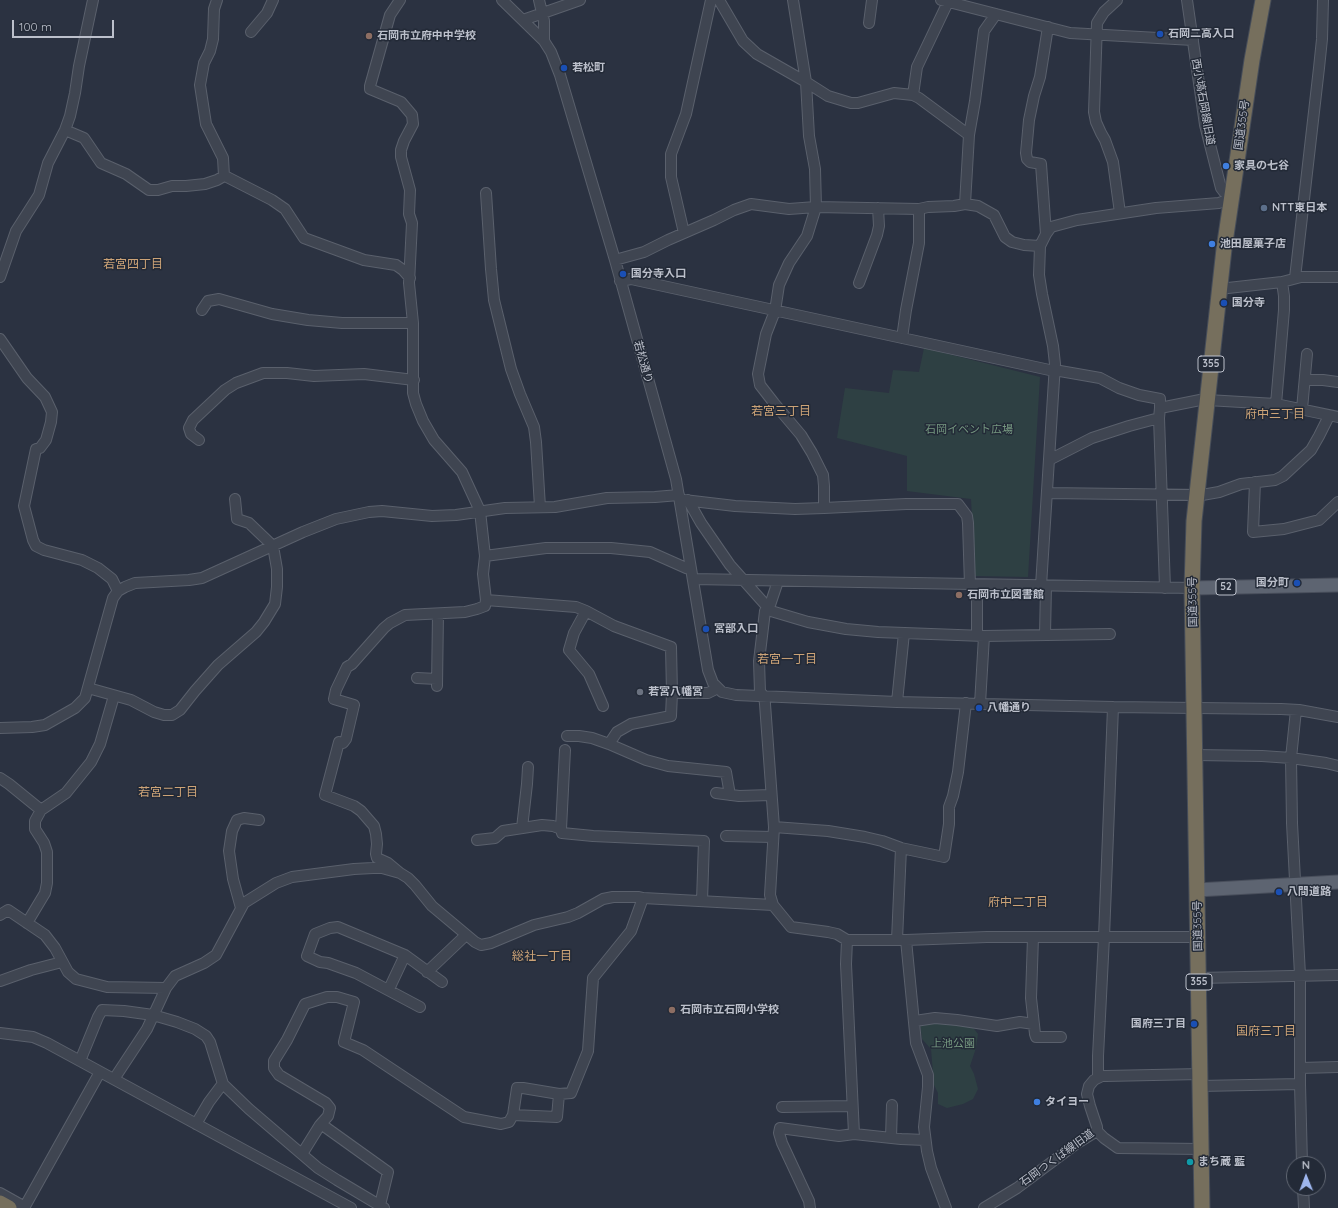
<!DOCTYPE html>
<html>
<head>
<meta charset="utf-8">
<style>
  body { margin:0 }
  #map { position:relative; width:1338px; height:1208px; overflow:hidden; background:#2b3241; font-family:Quicksand,sans-serif }
  canvas { display:block }
  .north { position:absolute; left:1286px; top:1156px; width:40px; height:40px; box-sizing:border-box; background:#232a37; border:1px solid #606672; border-radius:50%; rotate:359deg; font-size:11px; font-weight:700; line-height:16px; text-align:center; color:#bcc0cb }
  .north::after { content:''; display:block; margin:auto; width:14px; height:18px; background:#9eb6ee; clip-path:polygon(50% 0,100% 100%,50% 72%,0 100%) }
  .scale { position:absolute; left:12px; top:20px; width:102px; height:18px; box-sizing:border-box; border:2px solid #bcc0cb; border-top:0; padding-left:5px; font-size:12px; line-height:14px; white-space:nowrap; color:#bcc0cb; -webkit-text-stroke:3px #232a37; paint-order:stroke }
</style>
</head>
<body>
<div id="map">
<canvas width="1338" height="1208"></canvas>
<div class="north">N</div>
<div class="scale">100 m</div>
</div>
<script>
const c = document.querySelector('canvas').getContext('2d');
c.lineJoin = 'round';
function fill(path, color) {
  c.fillStyle = color;
  c.fill(path, 'evenodd');
}
function toPath(rows) {
  const path = new Path2D();
  for (const r of rows) {
    path.moveTo(r[0], r[1]);
    for (let i = 2; i < r.length; i += 2) path.lineTo(r[i], r[i + 1]);
  }
  return path;
}
function trace(path, color, width, dash) {
  c.strokeStyle = color;
  c.lineWidth = width;
  c.lineCap = dash ? 'butt' : 'round';
  c.setLineDash(dash || []);
  c.stroke(path);
}
function label(font, color, halo, rows, align = 'center') {
  c.font = font + ' Quicksand,"Noto Sans JP",sans-serif';
  c.lineWidth = 3;
  c.setLineDash([]);
  c.textBaseline = 'middle';
  c.strokeStyle = halo;
  c.fillStyle = color;
  for (const [text, x, y, turn = 0] of rows) {
    c.save();
    c.translate(x, y);
    c.rotate((+turn || 0) * Math.PI / 180);
    c.textAlign = isNaN(turn) ? turn : align;
    if (halo) c.strokeText(text, 0, 0);
    c.fillText(text, 0, 0);
    c.restore();
  }
}
const green = toPath([
  [924,348,1040,377,1028,577,975,576,971,499,907,491,907,456,837,438,845,388,889,393,893,370,919,372],
  [939,1021,971,1025,978,1034,976,1048,970,1066,974,1074,978,1089,973,1099,963,1104,947,1108,938,1104,938,1093,934,1085,931,1049,922,1039,920,1023]
]);
const minor = toPath([
  [217,0,214,9,213,39,210,51,204,63,200,85,206,124,223,158,224,176],
  [502,0,544,41,551,52,560,75,615,260,676,479,708,670,713,683,722,692,736,695,897,702,1113,707,1281,709,1299,710,1338,717],
  [539,0,544,21,544,41],
  [719,0,743,41,757,54,806,82,828,96,851,103,858,103,894,93,913,95,919,98,969,135,965,204,978,206,994,215,1005,237,1012,242,1024,245,1040,246],
  [793,0,806,82,809,136,815,169,816,207,807,236,789,263,779,285,775,311,766,334,758,374,760,385,774,403,801,435,812,453,823,475,824,486,824,508],
  [941,0,1070,33,1193,40],
  [1117,0,1104,12,1097,23,1094,112,1096,122,1101,133,1105,140,1113,162,1120,213],
  [523,20,580,0],
  [869,23,872,0],
  [251,32,267,13,273,0],
  [913,95,917,67,948,2],
  [65,130,84,138,101,163,126,174,149,190,158,190,172,186,186,186,205,184,217,180,224,176,227,177,272,200,285,209,304,238,364,260,396,265,403,270,410,278],
  [969,135,975,101,984,31,996,14],
  [486,193,491,269,494,300,511,369,520,394,534,427,536,442,540,507],
  [684,233,671,177,671,154,686,114,711,0],
  [1046,234,1051,227,1077,220,1156,208,1219,203,1231,198,1224,192,1221,188,1205,125,1187,0],
  [615,260,644,252,668,240,714,220,734,210,751,204,789,209,816,207,919,209,928,207,954,206,965,204],
  [0,277,16,231,39,195,48,163,65,130,70,116,75,93,79,66,93,0],
  [1295,278,1319,68,1322,39,1323,0],
  [620,281,631,279,1054,371,1060,371,1100,378,1119,388,1139,395,1160,399,1160,408,1200,400,1207,400,1276,404,1338,417],
  [859,283,877,235,879,226,878,208],
  [1219,289,1282,282,1301,277,1338,277],
  [202,310,208,301,219,299,272,314,308,320,342,323,413,323],
  [902,338,906,310,919,243,919,209],
  [0,339,27,378,45,397,52,412,51,422,46,440,40,448,36,449,24,506,33,540,36,546,44,550,82,560,98,568,112,579,118,591],
  [1306,380,1323,380,1338,382],
  [1276,404,1284,310,1284,296,1282,282],
  [1160,408,1159,418,1165,588],
  [1302,409,1307,354],
  [199,440,191,434,189,428,193,420,225,390,236,383,263,373,287,373,314,376,364,374,414,380],
  [1049,460,1092,438,1129,426,1159,418],
  [1255,482,1253,532,1284,529,1319,520,1338,502],
  [1047,493,1202,495,1219,492,1241,484,1275,480,1283,476,1311,450,1319,436,1329,416],
  [684,500,735,506,795,509,824,508,906,504,958,504,967,516,968,523,970,585],
  [688,500,701,523,730,565,771,611,808,622,846,629,878,632,984,636,1110,634],
  [485,556,546,548,611,548,650,552,686,568,691,569],
  [693,579,1192,588],
  [778,581,770,605,765,611,759,661,760,692,764,696,765,704,774,827,770,895,773,905,791,927,828,932,837,934,847,940,906,940,987,937,1198,937],
  [977,585,977,636],
  [1041,586,1055,364,1053,346,1042,294,1039,275,1040,246,1046,234,1041,164,1030,162,1027,159,1026,153,1029,120,1034,96,1040,77,1048,27],
  [486,600,576,607,586,611,614,626,671,647,672,693,671,716,631,724,617,732,609,744,592,738,579,736,567,736],
  [586,611,574,633,569,650,589,674,603,706],
  [1045,635,1046,586],
  [417,678,437,679],
  [437,686,438,614],
  [88,688,131,700,154,712,164,715,172,715,180,710,195,691,218,665,256,632,264,622,275,604,277,587,277,569,273,546,249,523,237,519,235,499],
  [672,693,708,693,718,688],
  [897,702,904,633],
  [980,704,984,636],
  [1296,710,1291,758,1292,823,1300,975,1300,1084,1302,1164],
  [0,728,32,727,45,725,75,708,85,698,113,598,118,591,125,587,135,583,189,580,202,578,303,532,336,519,369,512,382,511,432,516,456,515,505,508,555,507,607,498,655,497,679,495],
  [609,744,646,760,668,766,726,772,730,795],
  [1195,755,1262,756,1291,758,1326,763,1338,766],
  [0,778,9,784,41,810],
  [716,793,739,796,771,795],
  [774,827,828,831,865,837,882,841,901,848,944,857,949,824,949,807,953,796,958,772,966,703],
  [522,828,527,784,528,767],
  [561,829,565,750],
  [726,836,773,837],
  [477,840,495,838,503,831,542,825,553,826,561,829,562,833,593,836,704,841,702,901],
  [400,873,388,863,377,858,376,854,377,844,376,834,374,826,361,811,354,806,325,795,339,742,343,743,346,739,354,705,334,699,336,690,347,667,352,664,384,628,390,623,405,615,465,612,477,609,485,606,486,600,483,574,485,556,480,511,462,472,434,440,423,421,416,404,413,393,413,323,409,283,412,223,409,214,410,190,401,157,401,150,404,141,413,124,412,115,401,102,370,89,370,86,390,15,400,0],
  [241,908,233,879,229,851,232,831,237,820,244,818,259,820],
  [0,915,8,910,45,935,55,948,68,972,76,979,107,987,166,988],
  [27,923,45,893,47,883,47,852,44,843,35,829,35,821,41,810,66,793,91,762,100,744,114,696],
  [1033,937,1031,998,1035,1034,1036,1037,1061,1037],
  [847,940,846,964,854,1134],
  [897,940,901,848],
  [906,940,916,1043,928,1075,928,1087,924,1127,927,1151,931,1168,946,1208],
  [427,972,466,935],
  [1199,978,1338,975],
  [0,981,31,970,62,962],
  [389,989,405,955],
  [420,1007,356,973,328,963,320,962,307,956,315,934,330,928,338,927,405,955,442,982],
  [915,1021,935,1018,957,1020,997,1026,1020,1022,1034,1024],
  [0,1033,33,1037,47,1043,351,1208],
  [80,1061,98,1017,102,1010,124,1011,153,1015,177,1022,195,1029,206,1036,210,1042,223,1084,249,1109,318,1168,337,1180,384,1208],
  [1300,1068,1338,1067],
  [1098,1078,1098,1056,1104,937,1113,707],
  [114,1079,147,1029,166,988,175,976,204,963,216,955,244,903,276,883,292,877,354,869,373,868,382,868,400,873,408,878,415,885,432,906,475,942,481,945,491,943,534,925,568,917,578,913,603,899,613,897,639,897,643,898,773,905],
  [1200,1086,1300,1084],
  [782,1107,852,1106],
  [513,1115,557,1117,559,1094],
  [196,1124,209,1102,221,1086,223,1084],
  [321,1124,388,1172,380,1205],
  [1097,1131,1104,1138,1118,1148,1201,1149],
  [891,1138,892,1105],
  [302,1154,320,1125,328,1116,330,1108,326,1103,279,1075,274,1068,274,1061,287,1040,305,1004,327,997,337,997,354,1002,344,1042,363,1050,464,1117,501,1124,509,1122,513,1115,517,1088,523,1088,559,1094,571,1093,588,1051,593,978,631,931,643,898],
  [1303,1188,1304,1208],
  [0,1193,25,1207],
  [24,1208,100,1072],
  [810,1208,809,1201,782,1143,779,1133,780,1128,839,1136,854,1134,901,1139,925,1140],
  [984,1208,1017,1188,1076,1144,1097,1131,1097,1127,1090,1106,1087,1094,1089,1086,1094,1080,1102,1076,1106,1076,1200,1074]
]);
const major = toPath([
  [1192,588,1338,585],
  [1197,890,1338,882]
]);
const highway = toPath([
  [0,1203,9,1208],
  [1202,1208,1192,588,1194,521,1224,249,1252,60,1263,0]
]);
const markers = [
  [1160,34,4,"#1a4fb4"],
  [369,36,4,"#8d6e63"],
  [564,68,4,"#1a4fb4"],
  [1226,166,4,"#3f7fe0"],
  [1264,208,4,"#5c6f8a"],
  [1212,244,4,"#3f7fe0"],
  [623,274,4,"#1a4fb4"],
  [1224,303,4,"#1a4fb4"],
  [1297,583,4,"#1a4fb4"],
  [959,595,4,"#8d6e63"],
  [706,629,4,"#1a4fb4"],
  [640,692,4,"#6b7280"],
  [979,708,4,"#1a4fb4"],
  [1279,892,4,"#1a4fb4"],
  [672,1010,4,"#8d6e63"],
  [1194,1024,4,"#1a4fb4"],
  [1037,1102,4,"#3f7fe0"],
  [1190,1162,4,"#0f9aa8"]
];
const shields = [
  [1211,364,26],
  [1226,587,20],
  [1199,982,26]
];
const shieldNames = [
  ["355",1211,364],
  ["52",1226,587],
  ["355",1199,982]
];
const poiNames = [
  ["石岡二高入口",1168,34],
  ["石岡市立府中中学校",377,36],
  ["若松町",572,68],
  ["家具の七谷",1234,166],
  ["NTT東日本",1272,208],
  ["池田屋菓子店",1220,244],
  ["国分寺入口",631,274],
  ["国分寺",1232,303],
  ["国分町",1289,583,"right"],
  ["石岡市立図書館",967,595],
  ["宮部入口",714,629],
  ["若宮八幡宮",648,692],
  ["八幡通り",987,708],
  ["八間道路",1287,892],
  ["石岡市立石岡小学校",680,1010],
  ["国府三丁目",1186,1024,"right"],
  ["タイヨー",1045,1102],
  ["まち蔵 藍",1198,1162]
];
const streetNames = [
  ["西小塙石岡線旧道",1203,102,80],
  ["国道355号",1242,125,-82],
  ["若松通り",643,362,74],
  ["国道355号",1193,602,-91],
  ["国道355号",1198,926,-91],
  ["石岡つくば線旧道",1057,1158,-36]
];
const parkNames = [
  ["石岡イベント広場",969,430],
  ["上池公園",953,1044]
];
const neighbourhoodNames = [
  ["若宮四丁目",133,264],
  ["若宮三丁目",781,411],
  ["府中三丁目",1275,414],
  ["若宮一丁目",787,659],
  ["若宮二丁目",168,792],
  ["府中二丁目",1018,902],
  ["総社一丁目",542,956],
  ["国府三丁目",1266,1031]
];
fill(green, '#2e4043');
trace(minor, '#5a606c', 12);
trace(major, '#484e5b', 15);
trace(highway, '#464d59', 17);
trace(minor, '#3f4551', 10);
trace(major, '#5d6471', 13);
trace(highway, '#766f5d', 15);
for (const [x, y, r, color] of markers) {
  const dot = new Path2D();
  dot.arc(x, y, r, 0, 2 * Math.PI);
  c.fillStyle = color;
  c.fill(dot);
  trace(dot, '#232a37', 1.5);
}
for (const [x, y, w] of shields) {
  const box = new Path2D();
  box.roundRect(x - w / 2, y - 8, w, 16, 3);
  c.fillStyle = '#232a37';
  c.fill(box);
  trace(box, '#bcc0cb', 1);
}
label('bold 10px', '#bcc0cb', null, shieldNames);
label('bold 11px', '#bcc0cb', '#232a37', poiNames, 'left');
label('11px', '#bcc0cb', '#232a37', streetNames);
label('11px', '#769981', '#232a37', parkNames);
label('12px', '#cca377', '#232a37', neighbourhoodNames);
</script>
</body>
</html>
